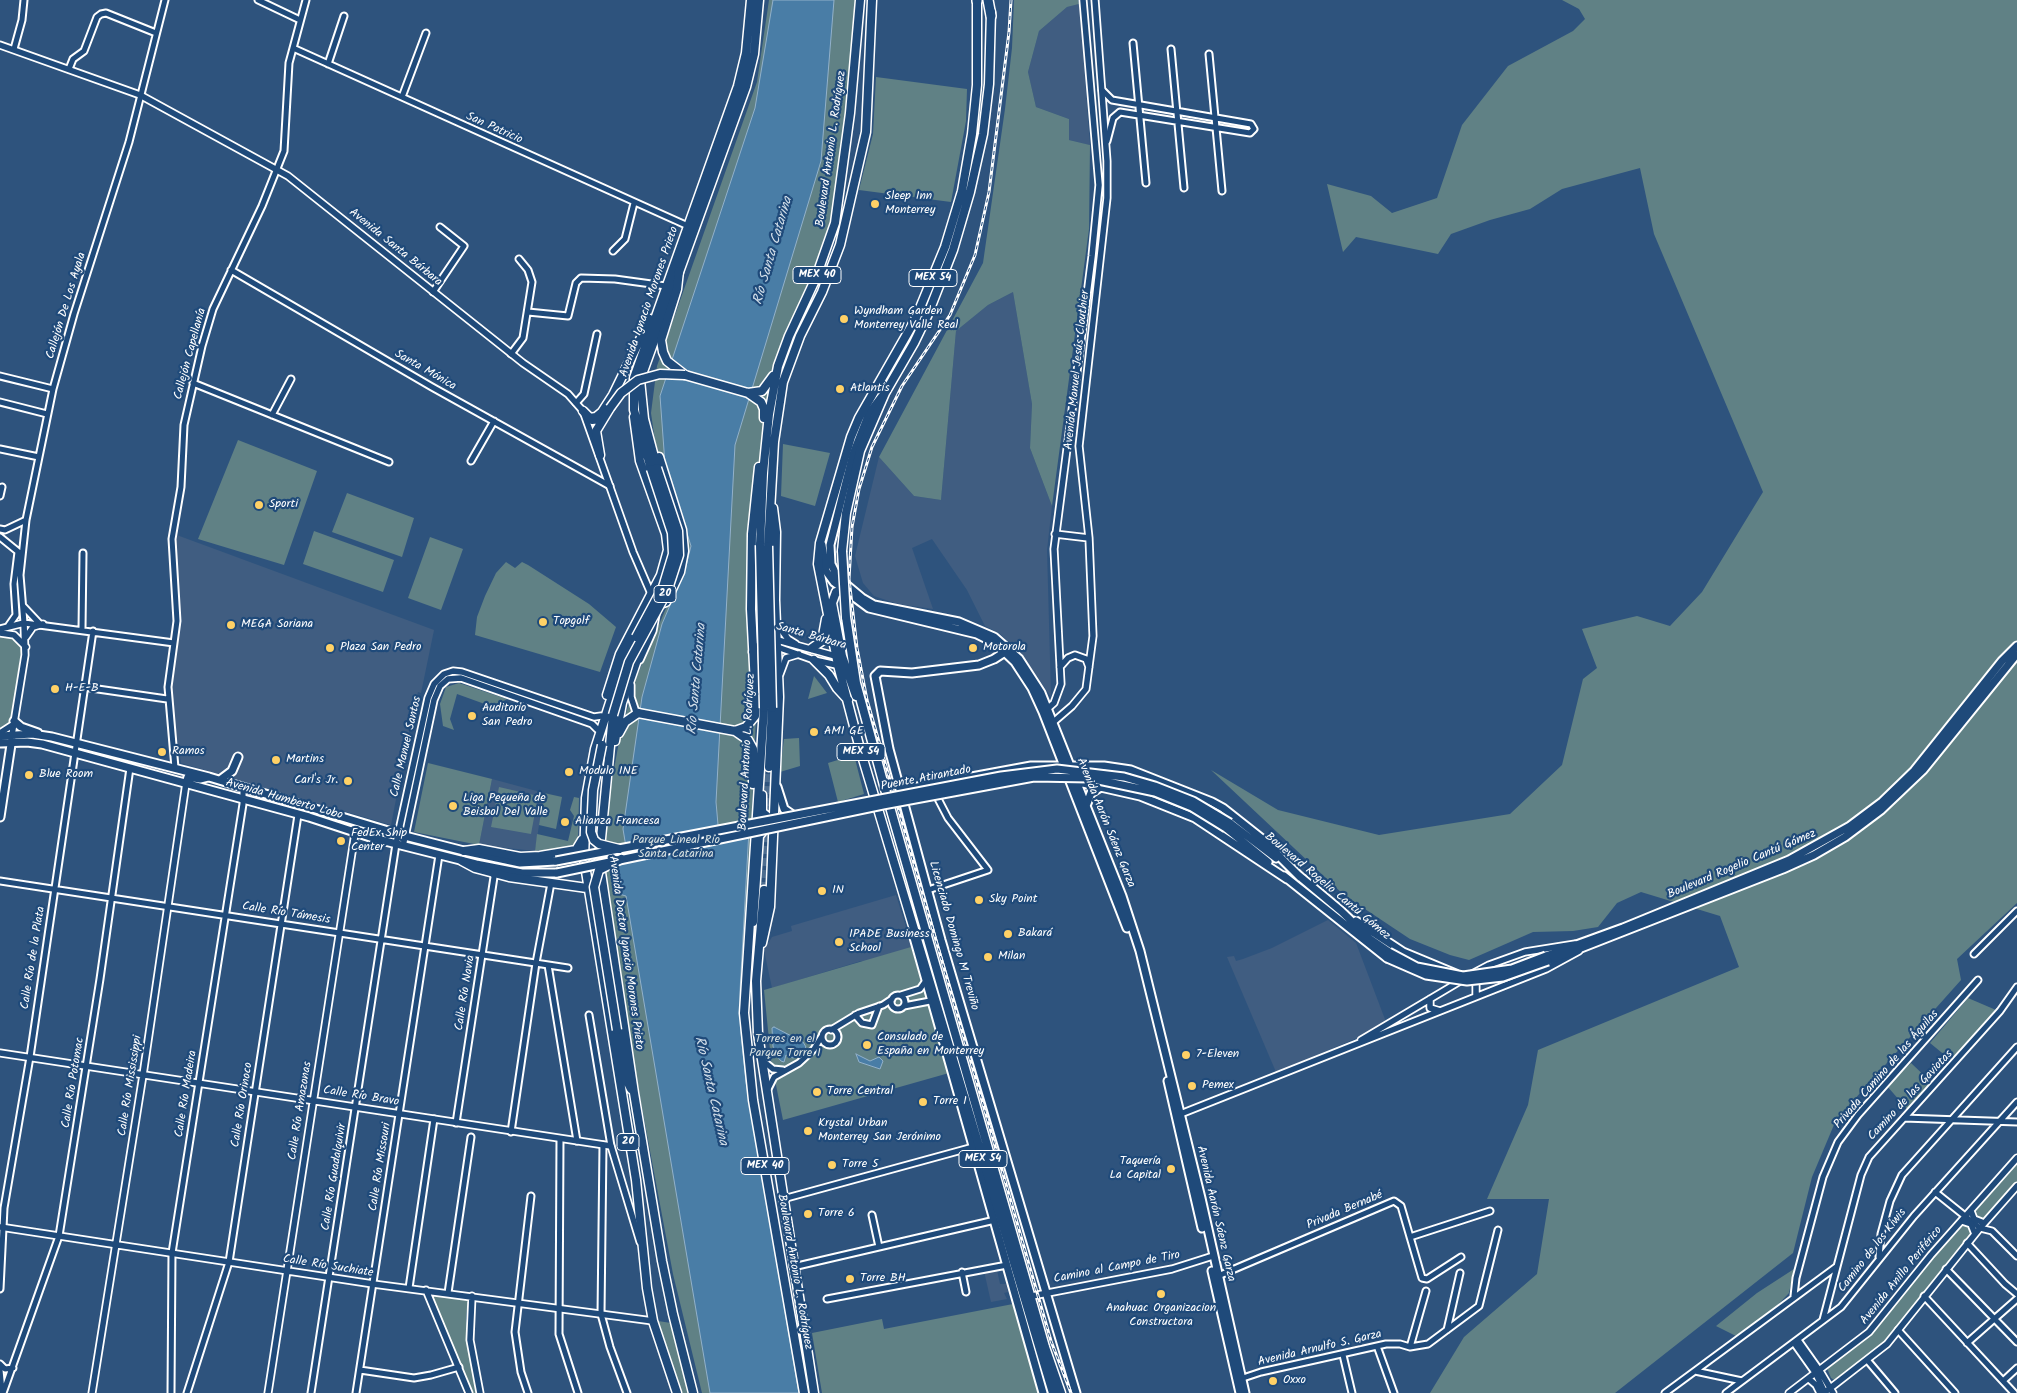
<!DOCTYPE html>
<html>
<head>
<meta charset="utf-8">
<style>
  body { margin:0 }
  canvas { display:block; background:#2e537d }
</style>
</head>
<body>
<canvas width="2017" height="1393"></canvas>
<script>
const c = document.querySelector('canvas').getContext('2d');
c.lineJoin = 'round';
function fill(path, color) {
  c.fillStyle = color;
  c.fill(path, 'evenodd');
}
function toPath(rows) {
  const path = new Path2D();
  for (const r of rows) {
    if (r.length === 3) {
      path.moveTo(r[0] + r[2], r[1]);
      path.arc(r[0], r[1], r[2], 0, 2 * Math.PI);
      continue;
    }
    path.moveTo(r[0], r[1]);
    for (let i = 2; i < r.length; i += 2) path.lineTo(r[i], r[i + 1]);
  }
  return path;
}
function trace(path, color, width, dash) {
  c.strokeStyle = color;
  c.lineWidth = width;
  c.lineCap = dash ? 'butt' : 'round';
  c.setLineDash(dash || []);
  c.stroke(path);
}
function label(font, color, halo, rows, align = 'center') {
  c.font = font + ' Kalam,sans-serif';
  c.lineWidth = 4.5;
  c.setLineDash([]);
  c.textBaseline = 'middle';
  c.strokeStyle = halo;
  c.fillStyle = color;
  for (const [text, x, y, turn = 0] of rows) {
    c.save();
    c.translate(x, y);
    c.rotate((+turn || 0) * Math.PI / 180);
    c.textAlign = isNaN(turn) ? turn : align;
    if (halo) c.strokeText(text, 0, 0);
    c.fillText(text, 0, 0);
    c.restore();
  }
}
const built = toPath([
  [1079,4,1090,145,1069,140,1069,119,1036,107,1028,72,1039,31,1067,7],
  [1013,292,1032,404,1030,448,1052,506,1047,550,1051,697,1021,653,999,633,985,626,967,590,932,539,912,548,933,609,898,604,874,596,863,583,855,556,879,457,914,496,941,500,956,331,988,305],
  [174,534,434,630,421,693,418,692,414,706,391,825,181,763,171,698,171,681,182,622],
  [492,779,544,793,535,851,479,845],
  [896,895,922,978,861,961,772,988,764,950,772,937,792,931,791,926],
  [1328,920,1356,943,1386,1022,1355,1039,1276,1072,1227,957,1234,956,1236,961,1243,959,1272,948],
  [997,1270,1000,1284,1006,1284,1008,1292,1004,1293,1007,1299,991,1302,984,1271]
]);
const green = toPath([
  [769,0,860,0,850,116,829,241,786,338,752,529,756,716,747,932,745,1042,801,1393,702,1393,673,1274,640,1097,601,860,606,814,620,736,635,680,683,569,683,525,655,441,651,413,657,366,757,82],
  [1014,0,1078,0,1079,4,1067,7,1039,31,1028,72,1036,107,1069,119,1069,140,1090,145,1089,229,1052,506,1030,448,1032,404,1013,292,988,305,956,331,941,500,914,496,879,457,983,263,1005,109,1012,48],
  [1562,0,2017,0,2017,903,1957,959,1961,980,1836,1120,1812,1177,1793,1253,1615,1393,1430,1393,1464,1337,1537,1274,1549,1199,1487,1199,1528,1105,1538,1050,1739,967,1720,916,1641,892,1617,903,1598,927,1573,931,1533,932,1469,960,1450,955,1410,939,1344,895,1211,770,1278,810,1379,835,1510,814,1562,765,1583,679,1597,668,1582,629,1637,616,1670,626,1702,592,1763,492,1654,234,1640,168,1562,189,1530,209,1490,220,1451,234,1438,254,1356,237,1343,252,1327,184,1371,196,1392,213,1437,198,1462,125,1508,66,1573,31,1585,19,1579,9],
  [876,77,967,89,966,121,951,202,859,190,873,134],
  [238,440,317,471,284,565,198,539],
  [783,444,830,453,815,506,781,496],
  [347,493,414,518,402,557,332,532],
  [314,531,394,560,383,592,303,564],
  [430,537,463,549,441,610,408,598],
  [506,562,515,568,522,562,528,565,589,604,616,627,600,672,475,635,477,617,485,596,496,573],
  [0,636,15,638,22,645,11,721,6,728,0,731],
  [814,676,827,693,808,699],
  [459,683,507,699,493,707,457,694,450,719,454,730,443,726,440,704,446,687],
  [799,738,800,766,780,772,784,739],
  [854,755,864,794,838,802,828,763],
  [428,763,492,779,479,845,414,832],
  [499,787,538,796,531,834,491,827],
  [544,793,562,797,556,829,539,825],
  [574,797,579,798,578,840,572,847,535,851,537,834,568,841,574,816,570,810],
  [911,947,949,1073,783,1120,771,1060,764,990],
  [1968,998,1996,1010,1952,1061,1930,1043],
  [1911,1063,1931,1082,1907,1109,1887,1086],
  [2017,1161,2017,1183,1984,1220,1978,1219,1974,1210],
  [1961,1225,1969,1227,1971,1234,1885,1342,1836,1381,1831,1378,1827,1368,1867,1338,1920,1271],
  [1794,1269,1789,1293,1771,1312,1736,1336,1716,1326,1757,1293],
  [431,1295,468,1299,466,1319,470,1361,478,1393,471,1393],
  [1013,1304,1038,1393,822,1393,812,1333,882,1319,884,1329],
  [658,1321,671,1323,688,1393,682,1393]
]);
const water = toPath([
  [773,0,834,0,821,161,735,445,716,802,719,836,749,830,740,991,741,1033,746,1082,799,1393,710,1393,626,896,615,893,613,856,627,853,623,829,642,697,662,624,685,570,691,546,665,464,660,396,755,108,773,0],
  [774,1027,803,1042,806,1047,801,1054,793,1058,786,1055,784,1062,781,1061,775,1054,773,1046,772,1028,774,1027],
  [856,1054,870,1061,879,1057,883,1061,880,1069,859,1062,856,1054]
]);
const trunkTunnel = toPath([
  [764,890,769,767]
]);
const minor = toPath([
  [165,0,129,142,74,314,53,389,26,520,20,575,24,623,174,643],
  [258,0,300,20],
  [1133,43,1146,183],
  [293,48,688,226],
  [14,49,22,20,24,0],
  [1171,49,1184,188],
  [1209,54,1222,191],
  [328,64,344,16],
  [69,69,73,59,84,51,97,17,101,14,106,13,156,33],
  [1102,90,1112,100,1251,124,1254,129,1250,133,1120,112,1113,118,1107,141],
  [402,97,426,33],
  [613,251,625,239,634,203],
  [231,270,432,387,610,486],
  [433,292,464,246,440,227],
  [528,312,568,316,576,283,581,278,615,279,666,286],
  [511,354,523,338,532,282,528,270,519,259],
  [0,376,53,389],
  [193,383,389,462],
  [0,402,47,414],
  [576,403,584,394,597,334],
  [272,415,291,379],
  [0,449,39,457],
  [471,461,494,421],
  [0,496,2,487],
  [0,529,5,530,26,520],
  [0,537,21,554],
  [23,606,39,623],
  [9,625,16,615,14,584,18,552],
  [82,629,83,553],
  [84,687,167,699],
  [175,768,168,687,177,621,172,539,181,487,184,425,202,346,213,309,262,206,284,151,289,63,306,0],
  [0,881,568,968],
  [928,890,988,870,948,818,935,793],
  [1974,954,2017,911],
  [548,965,577,1141],
  [898,1002,7],
  [901,995,920,989,925,982],
  [904,1006,930,1001],
  [589,1015,611,1146],
  [855,1015,862,1023,872,1025,879,1006],
  [830,1037,8],
  [831,1030,859,1013,883,1005,892,999],
  [762,1060,773,1069,783,1070],
  [768,1089,774,1077,799,1063,814,1049,822,1036],
  [1904,1118,2017,1122],
  [456,1123,494,877,492,870],
  [511,1132,536,963,551,883],
  [560,1139,559,1334,578,1393],
  [603,1145,601,1314,610,1347,627,1393],
  [1935,1192,1980,1228,1992,1231,2017,1256],
  [783,1199,973,1147],
  [872,1215,879,1247],
  [1410,1237,1490,1211],
  [1967,1243,2005,1284,2017,1294],
  [1879,1257,1881,1234,1890,1201,1902,1175,2017,1047],
  [793,1267,995,1220],
  [1946,1269,2017,1342],
  [962,1272,966,1292],
  [1218,1276,1394,1201,1401,1206,1422,1278,1427,1279,1461,1257],
  [409,1288,434,1119],
  [0,1289,4,1208,30,1057,93,631],
  [448,1293,471,1137],
  [1794,1296,1796,1278,1823,1177,1838,1142,1858,1115,1978,980],
  [1924,1296,2014,1393],
  [827,1299,1007,1265],
  [1823,1320,1861,1175,1869,1157,2000,1011,2017,987],
  [1447,1330,1460,1273],
  [1898,1330,1955,1393],
  [1798,1340,1820,1371],
  [1794,1343,1816,1374],
  [1967,1343,2017,1299],
  [1377,1346,1394,1393],
  [1410,1347,1426,1291],
  [1343,1355,1352,1393],
  [1868,1361,1895,1393],
  [0,1364,5,1369,13,1368],
  [0,1370,2,1391],
  [360,1370,414,1378,431,1375,459,1367],
  [1695,1371,1742,1381],
  [1240,1379,1261,1372,1386,1344,1400,1344,1410,1347,1428,1344,1479,1306,1498,1230],
  [2003,1381,2017,1368],
  [3,1393,59,1236,100,979,130,768],
  [171,1393,172,1253,243,804,243,788],
  [187,1393,229,1262,298,815],
  [311,1393,396,844],
  [356,1393,439,855],
  [528,1393,521,1372,515,1332,531,1196],
  [1665,1393,1836,1267],
  [1726,1393,1841,1307,1914,1216,2017,1102]
]);
const tertiary = toPath([
  [0,45,140,95,288,176,523,363,568,394,583,411,633,552,652,596],
  [1055,534,1089,538],
  [777,624,788,639,796,644],
  [0,629,24,623,25,655,12,735],
  [0,633,14,635,26,647],
  [26,637,33,627,43,624],
  [774,639,839,657],
  [752,652,757,646,766,643,814,660,841,666],
  [640,660,653,631,656,615],
  [1060,667,1068,658,1075,655,1086,659,1089,667],
  [780,674,786,658,799,654],
  [631,685,631,697,636,712],
  [1045,711,1054,703,1061,684,1054,549,1092,256,1099,185,1083,0],
  [1050,725,1072,706,1086,689,1093,636,1089,538,1079,446,1107,198,1107,161,1095,0],
  [0,733,14,724],
  [396,844,428,698,434,684,444,674,453,671,462,672,594,717,601,716],
  [403,846,434,700,440,686,448,679,461,678,592,724,597,729],
  [1472,974,1489,965,1525,952,1575,944],
  [1471,978,1476,985,1476,996],
  [1430,999,1430,1008,1440,1011],
  [1361,1040,1462,980],
  [0,1053,611,1146,640,1242],
  [1178,1115,1546,969,1579,951],
  [1971,1211,1974,1219,1984,1223],
  [1962,1221,1971,1224,1975,1234],
  [0,1227,373,1284,653,1321],
  [426,1290,469,1393],
  [472,1296,470,1340,480,1393],
  [1027,1297,1172,1269,1213,1256],
  [1820,1371,1833,1393],
  [1816,1374,1825,1393],
  [1809,1379,1816,1385,1820,1393],
  [92,1393,143,1075,186,783],
  [268,1393,355,833],
  [1789,1393,1869,1332,1931,1255,2017,1158],
  [1824,1393,1887,1344,1980,1228,2017,1186]
]);
const secondary = toPath([
  [882,396,869,413,853,454,830,545,831,564,838,578,862,598,874,605,959,622,994,637,1019,659,1041,693,1122,896,1140,951,1201,1198,1245,1393],
  [822,545,826,571,834,582,869,608,977,634,995,643,1015,662,1032,688,1043,712,1127,928],
  [1008,650,994,659,979,665,912,673,880,671,875,676,889,749,941,940,1076,1393],
  [14,721,21,727,38,733],
  [0,736,32,734,52,737,209,777,405,836,464,851,520,863,556,861],
  [0,743,27,742,42,744,309,817,373,838,476,864,522,873,557,873],
  [220,780,232,771,238,757],
  [1074,781,1140,796,1195,818,1287,879],
  [186,783,188,777,200,779,208,777],
  [777,787,784,809,797,818],
  [900,793,901,790,1031,766,1104,766,1131,770,1212,802,1223,808,1261,838,1300,877],
  [1086,806,1091,793,1099,788],
  [0,817,12,738],
  [775,823,816,815],
  [1230,823,1276,858],
  [1226,828,1268,862],
  [1298,875,1341,911,1370,939,1389,952],
  [1284,876,1387,958],
  [1356,921,1403,952,1456,974],
  [913,934,1043,1393],
  [1546,956,1623,928,1789,860,1850,826,1882,802,1914,771,2002,661,2017,646],
  [1548,961,1783,869,1814,855,1845,837,1881,810,1923,770,2017,654],
  [1168,1081,1202,1228],
  [1212,1271,1240,1393]
]);
const primary = toPath([
  [977,0,977,85,972,134,962,191,945,247,915,320,859,418,851,437,820,543,818,564,838,665,860,749,1053,1393],
  [590,418,596,417,602,412,613,395,650,319],
  [657,468,644,419,640,380,746,87,754,54,759,0],
  [651,469,634,410,634,378,738,86,746,53,751,0],
  [842,551,846,513,860,451,885,393,914,343,928,314,953,250,970,192,983,134,989,84,991,12],
  [845,591,836,592,832,603,842,656,856,696],
  [657,602,660,604,666,602,680,572,684,551,682,530,659,457],
  [846,617,856,683,888,800,1045,1347,1061,1393],
  [636,637,624,659,595,749,586,798,584,859,636,1180,647,1288,653,1321,677,1393],
  [812,648,822,641,826,619],
  [814,660,829,675,837,688,848,700],
  [607,695,620,654,661,575,668,550,666,534,640,461,634,417],
  [613,715,599,859,634,1093,662,1261,673,1314,693,1393],
  [619,733,625,722,638,713],
  [615,741,622,703,644,640],
  [464,851,479,849,520,857,540,856,576,850,582,840],
  [462,861,475,868,509,877,587,888],
  [617,1030,625,1077,631,1089]
]);
const trunk = toPath([
  [679,271,677,289,661,340,663,352,667,361,685,375,748,393,762,391,773,376],
  [748,393,761,402,764,409,764,418],
  [583,411,592,420,602,419],
  [600,455,596,431,610,408],
  [760,545,763,473,769,414,778,366,789,336,815,280,835,223,850,113,860,0],
  [768,546,774,442,783,382,800,336,822,292,840,245,866,132,872,0],
  [764,708,744,1013,753,1100,804,1393],
  [638,713,735,731,746,727,755,716,756,703,751,609,752,534,759,467],
  [735,731,748,740,753,749,753,784],
  [769,767,772,708],
  [762,795,762,812,775,823],
  [764,890,756,981,758,1034,814,1393],
  [753,922,759,836,766,827,775,823],
  [762,943,770,907,779,697,775,600,776,532,773,508]
]);
const motorway = toPath([
  [988,0,991,16],
  [977,1,977,0]
]);
const rail = toPath([
  [1011,0,1009,32,989,192,975,255,950,315,902,386,872,447,859,489,852,527,849,579,857,648,867,700,1051,1341,1071,1393]
]);
const secondaryBridge = toPath([
  [556,861,1001,776,1057,769,1124,777,1155,786,1193,801,1230,823],
  [557,873,883,805,1034,777,1089,778,1155,792,1192,807,1226,828],
  [1389,952,1417,967,1463,976,1512,969,1546,956],
  [1387,958,1426,975,1467,981,1503,977,1548,961]
]);
const primaryBridge = toPath([
  [842,551,846,617],
  [636,637,663,587,673,554,672,533,651,469],
  [613,715,629,662,667,592,679,555,678,531,657,468],
  [602,745,593,790,591,832,594,840,599,844,619,849],
  [617,1030,594,887,599,870,621,859]
]);
const trunkBridge = toPath([
  [610,408,621,393,638,380,660,374,685,375],
  [760,545,764,708],
  [768,546,772,708]
]);
const markers = [
  [875,204,5,"#ffd166"],
  [844,319,5,"#ffd166"],
  [840,389,5,"#ffd166"],
  [259,505,5,"#ffd166"],
  [543,622,5,"#ffd166"],
  [231,625,5,"#ffd166"],
  [330,648,5,"#ffd166"],
  [973,648,5,"#ffd166"],
  [55,689,5,"#ffd166"],
  [472,716,5,"#ffd166"],
  [814,732,5,"#ffd166"],
  [162,752,5,"#ffd166"],
  [276,760,5,"#ffd166"],
  [569,772,5,"#ffd166"],
  [29,775,5,"#ffd166"],
  [348,781,5,"#ffd166"],
  [453,806,5,"#ffd166"],
  [565,822,5,"#ffd166"],
  [341,841,5,"#ffd166"],
  [822,891,5,"#ffd166"],
  [979,900,5,"#ffd166"],
  [1008,934,5,"#ffd166"],
  [839,942,5,"#ffd166"],
  [988,957,5,"#ffd166"],
  [867,1045,5,"#ffd166"],
  [1186,1055,5,"#ffd166"],
  [1192,1086,5,"#ffd166"],
  [817,1092,5,"#ffd166"],
  [923,1102,5,"#ffd166"],
  [808,1131,5,"#ffd166"],
  [832,1165,5,"#ffd166"],
  [1171,1169,5,"#ffd166"],
  [808,1214,5,"#ffd166"],
  [850,1279,5,"#ffd166"],
  [1161,1294,5,"#ffd166"],
  [1273,1381,5,"#ffd166"]
];
const shields = [
  [817,275,48],
  [933,278,48],
  [665,594,22],
  [861,752,48],
  [628,1142,22],
  [983,1159,48],
  [765,1166,48]
];
const shieldNames = [
  ["MEX 40",817,275],
  ["MEX 54",933,278],
  ["20",665,594],
  ["MEX 54",861,752],
  ["20",628,1142],
  ["MEX 54",983,1159],
  ["MEX 40",765,1166]
];
const streetNames = [
  ["San Patricio",494,129,24],
  ["Boulevard Antonio L. Rodríguez",832,149,-82],
  ["Avenida Santa Bárbara",395,248,39],
  ["Avenida Ignacio Morones Prieto",650,302,-71],
  ["Callejón De Los Ayala",67,306,-73],
  ["Callejón Capellanía",191,354,-75],
  ["Avenida Manuel Jesús Clouthier",1078,370,-84],
  ["Santa Mónica",425,371,30],
  ["Santa Bárbara",811,637,16],
  ["Calle Manuel Santos",407,747,-77],
  ["Boulevard Antonio L. Rodríguez",748,752,-87],
  ["Puente Atirantado",926,779,-11],
  ["Avenida Humberto Lobo",284,800,16],
  ["Avenida Aarón Sáenz Garza",1105,823,68],
  ["Boulevard Rogelio Cantú Gómez",1742,865,-23],
  ["Boulevard Rogelio Cantú Gómez",1327,887,40],
  ["Calle Río Támesis",286,914,9],
  ["Licenciado Domingo M Treviño",953,936,74],
  ["Avenida Doctor Ignacio Morones Prieto",625,953,82],
  ["Calle Río de la Plata",34,958,-81],
  ["Calle Río Navia",466,993,-81],
  ["Privada Camino de las Águilas",1887,1070,-49],
  ["Calle Río Potomac",74,1083,-81],
  ["Calle Río Mississippi",131,1086,-81],
  ["Calle Río Madeira",187,1094,-81],
  ["Camino de las Gaviotas",1911,1096,-47],
  ["Calle Río Bravo",361,1097,9],
  ["Calle Río Orinoco",243,1105,-81],
  ["Calle Río Amazonas",301,1111,-81],
  ["Calle Río Missouri",381,1167,-81],
  ["Calle Río Guadalquivir",335,1177,-81],
  ["Privada Bernabé",1345,1211,-23],
  ["Avenida Aarón Sáenz Garza",1215,1214,77],
  ["Camino de los Kiwis",1873,1251,-52],
  ["Calle Río Suchiate",328,1267,9],
  ["Camino al Campo de Tiro",1117,1268,-11],
  ["Boulevard Antonio L. Rodríguez",794,1272,80],
  ["Avenida Anillo Periférico",1902,1276,-51],
  ["Avenida Arnulfo S. Garza",1320,1349,-13]
];
const poiNames = [
  ["Sleep Inn",885,197],
  ["Monterrey",885,211],
  ["Wyndham Garden",854,312],
  ["Monterrey Valle Real",854,326],
  ["Atlantis",850,389],
  ["Sporti",269,505],
  ["Topgolf",553,622],
  ["MEGA Soriana",241,625],
  ["Plaza San Pedro",340,648],
  ["Motorola",983,648],
  ["H-E-B",65,689],
  ["Auditorio",482,709],
  ["San Pedro",482,723],
  ["AMI GE",824,732],
  ["Ramos",172,752],
  ["Martins",286,760],
  ["Modulo INE",579,772],
  ["Blue Room",39,775],
  ["Carl's Jr.",338,781,"right"],
  ["Liga Pequeña de",463,799],
  ["Beisbol Del Valle",463,813],
  ["Alianza Francesa",575,822],
  ["FedEx Ship",351,834],
  ["Center",351,848],
  ["IN",832,891],
  ["Sky Point",989,900],
  ["Bakará",1018,934],
  ["IPADE Business",849,935],
  ["School",849,949],
  ["Milan",998,957],
  ["Consulado de",877,1038],
  ["España en Monterrey",877,1052],
  ["7-Eleven",1196,1055],
  ["Pemex",1202,1086],
  ["Torre Central",827,1092],
  ["Torre 1",933,1102],
  ["Krystal Urban",818,1124],
  ["Monterrey San Jerónimo",818,1138],
  ["Taquería",1161,1162,"right"],
  ["La Capital",1161,1176,"right"],
  ["Torre 5",842,1165],
  ["Torre 6",818,1214],
  ["Torre BH",860,1279],
  ["Anahuac Organizacion",1161,1309,"center"],
  ["Constructora",1161,1323,"center"],
  ["Oxxo",1283,1381]
];
const parkNames = [
  ["Parque Lineal Río",676,841],
  ["Santa Catarina",676,855],
  ["Torres en el",785,1040],
  ["Parque Torre 1",785,1054]
];
const waterNames = [
  ["Río Santa Catarina",774,251,-74],
  ["Río Santa Catarina",698,679,-85],
  ["Río Santa Catarina",710,1091,77]
];
fill(built, '#405d81');
fill(green, '#608185');
fill(water, '#497da6');
trace(water, '#92b1ca', 1);
trace(trunkTunnel, '#4d6d90', 8, [8, 4]);
trace(minor, '#fff', 9);
trace(tertiary, '#fff', 9);
trace(secondary, '#fff', 11);
trace(primary, '#fff', 11);
trace(trunk, '#fff', 11);
trace(motorway, '#fff', 12);
trace(minor, '#1f4a7a', 5);
trace(tertiary, '#1f4a7a', 5.5);
trace(secondary, '#1f4a7a', 7);
trace(primary, '#1f4a7a', 8);
trace(trunk, '#1f4a7a', 8);
trace(motorway, '#1f4a7a', 9);
trace(rail, '#fff', 3);
trace(rail, '#1f4a7a', 1, [4]);
trace(secondaryBridge, '#fff', 11, []);
trace(primaryBridge, '#fff', 11, []);
trace(trunkBridge, '#fff', 11, []);
trace(secondaryBridge, '#1f4a7a', 7);
trace(primaryBridge, '#1f4a7a', 8);
trace(trunkBridge, '#1f4a7a', 8);
for (const [x, y, r, color] of markers) {
  const dot = new Path2D();
  dot.arc(x, y, r, 0, 2 * Math.PI);
  c.fillStyle = color;
  c.fill(dot);
  trace(dot, '#1f4a7a', 2);
}
for (const [x, y, w] of shields) {
  const box = new Path2D();
  box.roundRect(x - w / 2, y - 8.5, w, 17, 4);
  c.fillStyle = '#1f4a7a';
  c.fill(box);
  trace(box, '#fff', 1);
}
label('bold 11px', '#fff', null, shieldNames);
label('12px', '#fff', '#1f4a7a', streetNames);
label('12px', '#fff', '#1f4a7a', poiNames, 'left');
label('12px', '#d7e0e0', '#1f4a7a', parkNames);
label('italic 14px', '#d2dee9', '#1f4a7a', waterNames);
</script>
</body>
</html>
